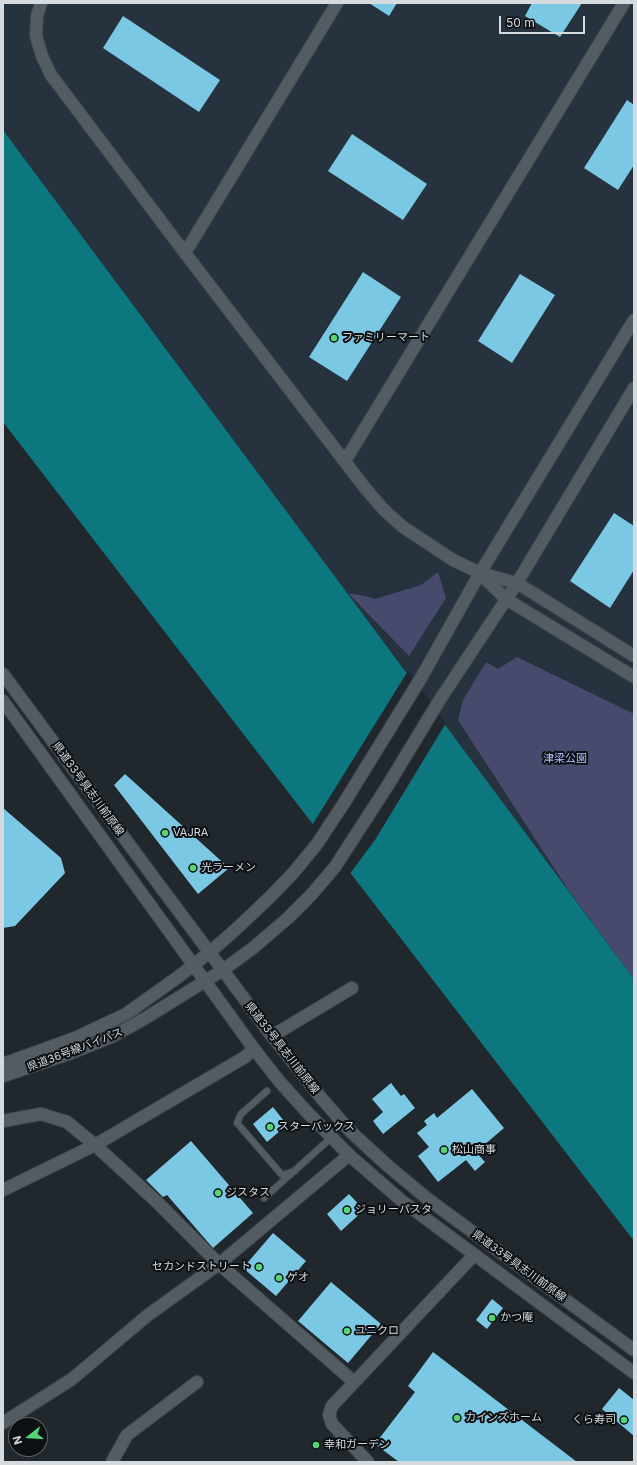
<!DOCTYPE html>
<html>
<head>
<meta charset="utf-8">
<style>
  body { margin:0 }
  #map { position:relative; width:637px; height:1465px; overflow:hidden; background:#20282e; font-family:Inter,sans-serif }
  canvas { display:block }
  .frame { position:absolute; inset:0; border:4px solid #d5dadf; pointer-events:none }
  .north { position:absolute; left:8px; top:1417px; width:40px; height:40px; box-sizing:border-box; background:#0d1013; border:1px solid #5d6165; border-radius:50%; rotate:253deg; font-size:11px; font-weight:700; line-height:16px; text-align:center; color:#d5dadf }
  .north::after { content:''; display:block; margin:auto; width:14px; height:18px; background:#53d673; clip-path:polygon(50% 0,100% 100%,50% 72%,0 100%) }
  .scale { position:absolute; left:499px; top:16px; width:86px; height:18px; box-sizing:border-box; border:2px solid #d5dadf; border-top:0; padding-left:5px; font-size:12px; line-height:14px; white-space:nowrap; color:#d5dadf; -webkit-text-stroke:3px #0d1013; paint-order:stroke }
</style>
</head>
<body>
<div id="map">
<canvas width="637" height="1465"></canvas>
<div class="frame"></div>
<div class="north">N</div>
<div class="scale">50 m</div>
</div>
<script>
const c = document.querySelector('canvas').getContext('2d');
c.lineJoin = 'round';
function fill(path, color) {
  c.fillStyle = color;
  c.fill(path, 'evenodd');
}
function toPath(rows) {
  const path = new Path2D();
  for (const r of rows) {
    path.moveTo(r[0], r[1]);
    for (let i = 2; i < r.length; i += 2) path.lineTo(r[i], r[i + 1]);
  }
  return path;
}
function trace(path, color, width, dash) {
  c.strokeStyle = color;
  c.lineWidth = width;
  c.lineCap = dash ? 'butt' : 'round';
  c.setLineDash(dash || []);
  c.stroke(path);
}
function label(font, color, halo, rows, align = 'center') {
  c.font = font + ' Inter,"Noto Sans JP",sans-serif';
  c.lineWidth = 4;
  c.setLineDash([]);
  c.textBaseline = 'middle';
  c.strokeStyle = halo;
  c.fillStyle = color;
  for (const [text, x, y, turn = 0] of rows) {
    c.save();
    c.translate(x, y);
    c.rotate((+turn || 0) * Math.PI / 180);
    c.textAlign = isNaN(turn) ? turn : align;
    if (halo) c.strokeText(text, 0, 0);
    c.fillText(text, 0, 0);
    c.restore();
  }
}
const built = toPath([
  [3,3,634,3,634,979,3,130]
]);
const green = toPath([
  [438,572,446,598,409,656,348,593,365,596,375,599,421,585],
  [517,657,634,714,634,979,567,888,458,720,463,700,486,662,498,669]
]);
const water = toPath([
  [3,130,634,979,634,1241,3,422]
]);
const pier = toPath([
  [408,671,446,723,375,840,349,875,311,827]
]);
const building = toPath([
  [369,3,397,3,389,16],
  [532,3,582,3,560,37,525,16],
  [123,16,220,80,199,112,103,48],
  [627,100,634,105,634,165,618,190,584,168],
  [352,134,427,184,403,220,328,171],
  [363,272,401,297,347,381,309,357],
  [520,274,555,295,512,363,478,341],
  [614,513,634,526,634,570,610,608,570,581],
  [125,774,229,868,198,894,114,785],
  [3,808,61,858,65,873,15,926,3,928],
  [391,1083,401,1096,404,1094,415,1108,383,1134,373,1121,383,1112,372,1099],
  [472,1089,504,1128,476,1152,485,1162,475,1171,466,1160,438,1182,418,1156,429,1147,417,1133,427,1125,424,1121,434,1113,437,1118],
  [273,1107,287,1125,267,1142,253,1124],
  [191,1141,253,1213,213,1248,167,1195,163,1197,146,1180],
  [349,1194,364,1210,341,1231,327,1214],
  [273,1233,306,1261,276,1296,243,1268],
  [331,1282,381,1324,348,1363,298,1321],
  [492,1299,503,1308,487,1329,476,1320],
  [433,1352,577,1462,399,1462,375,1444,415,1392,408,1386],
  [619,1388,634,1400,634,1436,602,1409]
]);
const service = toPath([
  [267,1091,241,1114,237,1123,282,1175,295,1171],
  [264,1198,332,1137]
]);
const minor = toPath([
  [272,1036,352,988],
  [3,1121,41,1114,67,1122,95,1145,157,1202,219,1264,354,1382],
  [3,1190,95,1145,245,1057,254,1049],
  [3,1423,72,1379,148,1315,219,1264,349,1155],
  [112,1462,127,1435,197,1382],
  [368,1462,332,1424,329,1415,332,1406,474,1255]
]);
const tertiary = toPath([
  [41,3,37,16,36,36,42,56,51,75,185,253,365,488,384,510,403,527,453,560,480,573,517,583,634,656],
  [185,253,337,3],
  [345,461,624,3],
  [480,574,506,599,634,677],
  [210,952,234,931,270,897,294,872,317,844,344,803,421,678,480,573,634,320],
  [223,970,253,948,288,918,311,895,335,867,388,785,439,701,517,583,634,388]
]);
const secondary = toPath([
  [3,674,154,878,272,1036,322,1099,351,1132,388,1166,429,1200,634,1350],
  [3,701,254,1049,279,1081,306,1111,349,1155,402,1201,634,1373],
  [3,1064,75,1038,126,1014,178,977,210,952],
  [3,1076,71,1053,111,1037,144,1019,223,970]
]);
const markers = [
  [334,338,4,"#53d673"],
  [165,833,4,"#53d673"],
  [193,868,4,"#53d673"],
  [270,1127,4,"#53d673"],
  [444,1150,4,"#53d673"],
  [218,1193,4,"#53d673"],
  [347,1210,4,"#53d673"],
  [259,1267,4,"#53d673"],
  [279,1278,4,"#53d673"],
  [492,1318,4,"#53d673"],
  [347,1331,4,"#53d673"],
  [457,1418,4,"#53d673"],
  [624,1420,4,"#53d673"],
  [316,1445,4,"#53d673"]
];
const poiNames = [
  ["ファミリーマート",342,338],
  ["VAJRA",173,833],
  ["光ラーメン",201,868],
  ["スターバックス",278,1127],
  ["松山商事",452,1150],
  ["ジスタス",226,1193],
  ["ジョリーパスタ",355,1210],
  ["セカンドストリート",251,1267,"right"],
  ["ゲオ",287,1278],
  ["かつ庵",500,1318],
  ["ユニクロ",355,1331],
  ["カインズホーム",465,1418],
  ["くら寿司",616,1420,"right"],
  ["幸和ガーデン",324,1445]
];
const parkNames = [
  ["津梁公園",565,759]
];
const streetNames = [
  ["県道33号具志川前原線",88,789,54],
  ["県道33号具志川前原線",282,1048,52],
  ["県道36号線バイパス",75,1050,-21],
  ["県道33号具志川前原線",519,1266,36]
];
fill(built, '#26323d');
fill(green, '#474a6d');
fill(water, '#0d7780');
fill(pier, '#20282e');
fill(building, '#7bc8e4');
trace(service, '#3e454a', 8);
trace(minor, '#3e454a', 14);
trace(tertiary, '#3e454a', 14);
trace(secondary, '#3e454a', 14);
trace(service, '#535c63', 6);
trace(minor, '#535c63', 12);
trace(tertiary, '#535c63', 12);
trace(secondary, '#535c63', 12);
for (const [x, y, r, color] of markers) {
  const dot = new Path2D();
  dot.arc(x, y, r, 0, 2 * Math.PI);
  c.fillStyle = color;
  c.fill(dot);
  trace(dot, '#0d1013', 1.5);
}
label('11px', '#d5dadf', '#0d1013', poiNames, 'left');
label('11px', '#b3bafb', '#0d1013', parkNames);
label('11px', '#d5dadf', '#0d1013', streetNames);
</script>
</body>
</html>
